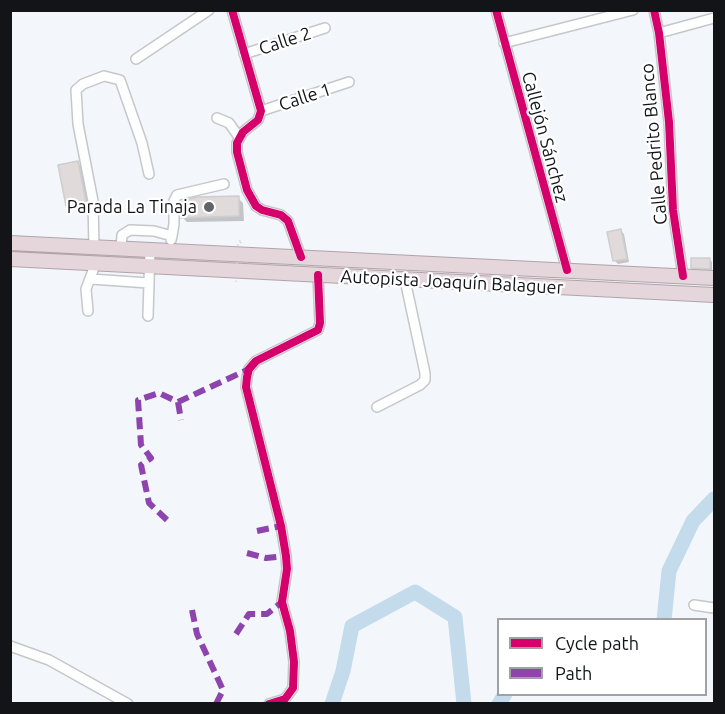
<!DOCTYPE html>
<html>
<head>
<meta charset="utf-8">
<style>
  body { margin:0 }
  #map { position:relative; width:725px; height:714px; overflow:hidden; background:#f3f6fa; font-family:Ubuntu,sans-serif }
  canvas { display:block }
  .frame { position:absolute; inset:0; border:12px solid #121417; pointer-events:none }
  .legend { position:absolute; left:497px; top:618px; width:210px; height:78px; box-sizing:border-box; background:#fff; border:2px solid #a0a1a2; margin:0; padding:8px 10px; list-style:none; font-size:18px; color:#121417 }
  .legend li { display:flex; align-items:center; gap:12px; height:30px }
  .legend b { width:30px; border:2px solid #a0a1a2 }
</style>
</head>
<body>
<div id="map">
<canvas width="725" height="714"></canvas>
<div class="frame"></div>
<ul class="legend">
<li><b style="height:8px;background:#d6006c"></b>Cycle path</li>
<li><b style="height:8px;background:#8e44ad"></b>Path</li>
</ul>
</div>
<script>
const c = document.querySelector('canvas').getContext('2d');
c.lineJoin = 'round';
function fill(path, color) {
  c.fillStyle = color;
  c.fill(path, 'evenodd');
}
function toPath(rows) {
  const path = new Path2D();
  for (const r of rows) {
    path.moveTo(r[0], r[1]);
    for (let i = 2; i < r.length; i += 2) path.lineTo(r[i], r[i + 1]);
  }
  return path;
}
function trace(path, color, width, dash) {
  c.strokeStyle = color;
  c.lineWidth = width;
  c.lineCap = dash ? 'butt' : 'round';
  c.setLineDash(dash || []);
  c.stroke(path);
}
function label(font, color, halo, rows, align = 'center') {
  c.font = font + ' Ubuntu,sans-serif';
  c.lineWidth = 4.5;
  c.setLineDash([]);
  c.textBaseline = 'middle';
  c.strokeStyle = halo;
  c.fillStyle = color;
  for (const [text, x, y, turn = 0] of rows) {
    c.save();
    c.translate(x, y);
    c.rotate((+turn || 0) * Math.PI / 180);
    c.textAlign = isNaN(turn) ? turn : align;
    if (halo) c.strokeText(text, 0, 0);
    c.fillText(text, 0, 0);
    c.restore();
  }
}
const shadow = toPath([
  [78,163,81,166,89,205,71,209,67,205],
  [238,198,243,203,244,221,187,222,182,217],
  [621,231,624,234,629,262,618,264,614,260],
  [710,260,712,262,712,270,695,269,693,267]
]);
const river = toPath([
  [664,620,669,571,693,521,714,499],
  [332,704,343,671,352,626,415,592,455,617,464,704],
  [499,704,505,694]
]);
const building = toPath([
  [78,161,86,202,66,206,58,165,78,161],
  [239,196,239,216,181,218,182,201,197,197,239,196],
  [621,229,627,259,613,261,607,232,621,229],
  [691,258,710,258,710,269,691,268,691,258]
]);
const path = toPath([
  [239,241,243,241,240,243]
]);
const minor = toPath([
  [232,10,261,111,258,120,243,132,237,143,237,152,247,190,256,206,262,210,281,215,288,221,301,257],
  [496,10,567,270],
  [654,10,659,33,669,122,673,210,683,276],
  [659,33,714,18],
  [504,43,633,10],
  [244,54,325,28],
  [136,59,209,10],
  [261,111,349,82],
  [217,118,229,123,239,137],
  [172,236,174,224,174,201,177,195,224,184],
  [94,247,93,201,78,124,76,90,83,84,104,76,120,80,142,143,149,174],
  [121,248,122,235,130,230,154,231,172,236,171,240],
  [91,279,148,283],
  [88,311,86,289,95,265],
  [148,316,150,250],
  [377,407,420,385,425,380,425,373,405,280],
  [694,605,714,608],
  [10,646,49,660,128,704],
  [269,704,285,699,293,688,294,662,290,631,282,602,287,569,286,556,281,526,246,387,247,377,249,369,256,361,318,330,320,323,318,275]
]);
const highway = toPath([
  [10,243,714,278],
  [10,259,714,295]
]);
const pathBridge = toPath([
  [236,282,238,243]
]);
const quiet = toPath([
  [178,402,181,420],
  [167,520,149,503,141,465,151,458,141,445,138,400,159,393,178,402,249,369],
  [257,531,281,526],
  [247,553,266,558,286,556],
  [192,610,197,634,223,690,216,704],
  [236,634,249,614,267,614,282,602]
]);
const cycleway = toPath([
  [232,10,261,111,258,120,243,132,237,143,237,152,247,190,256,206,262,210,281,215,288,221,301,257],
  [496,10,567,270],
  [654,10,659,33,669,122,673,210,683,276],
  [269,704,285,699,293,688,294,662,290,631,282,602,287,569,286,556,281,526,246,387,247,377,249,369,256,361,318,330,320,323,318,275]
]);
const markers = [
  [209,207,6,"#616366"]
];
const streetNames = [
  ["Calle 2",285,41,-18],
  ["Calle 1",305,97,-18],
  ["Callejón Sánchez",545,137,75],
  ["Calle Pedrito Blanco",654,144,-95],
  ["Autopista Joaquín Balaguer",452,282,3]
];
const poiNames = [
  ["Parada La Tinaja",197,207]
];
fill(shadow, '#0003');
trace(river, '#c4dbec', 15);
fill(building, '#e0dada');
trace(building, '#cececf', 1.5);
trace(minor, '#c5c7ca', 12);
trace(highway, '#b1a4a9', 16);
trace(path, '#d7d8da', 1.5, [1.5, 4.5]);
trace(minor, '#fdfefe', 9);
trace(highway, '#e4d6da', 14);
trace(pathBridge, '#d7d8da', 1.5, [1.5, 4.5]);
trace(quiet, '#8e44ad', 6, [12, 6]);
trace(cycleway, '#d6006c', 8);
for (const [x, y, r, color] of markers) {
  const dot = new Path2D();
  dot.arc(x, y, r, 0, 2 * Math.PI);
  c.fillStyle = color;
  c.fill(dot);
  trace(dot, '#fff', 2);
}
label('18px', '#121417', '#fff', streetNames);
label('18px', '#121417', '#fff', poiNames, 'right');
</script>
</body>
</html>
